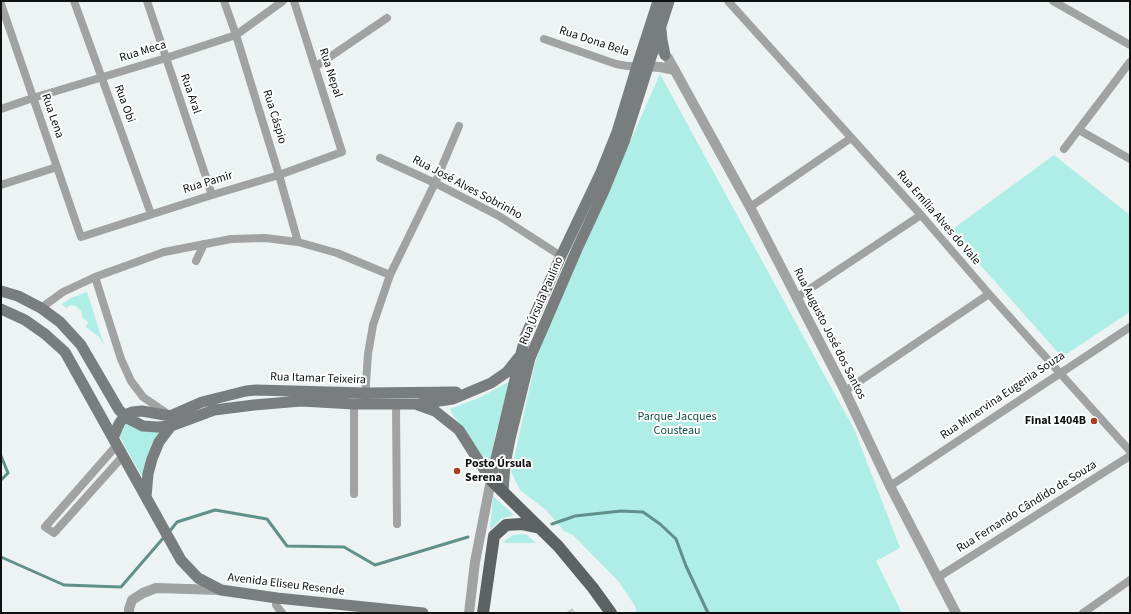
<!DOCTYPE html>
<html>
<head>
<meta charset="utf-8">
<style>
  body { margin:0 }
  #map { position:relative; width:1131px; height:614px; overflow:hidden; background:#ecf3f2; font-family:"Source Sans 3",sans-serif }
  canvas { display:block }
  .frame { position:absolute; inset:0; border:2px solid #0f1110; pointer-events:none }
</style>
</head>
<body>
<div id="map">
<canvas width="1131" height="614"></canvas>
<div class="frame"></div>
</div>
<script>
const c = document.querySelector('canvas').getContext('2d');
c.lineJoin = 'round';
function fill(path, color) {
  c.fillStyle = color;
  c.fill(path, 'evenodd');
}
function toPath(rows) {
  const path = new Path2D();
  for (const r of rows) {
    path.moveTo(r[0], r[1]);
    for (let i = 2; i < r.length; i += 2) path.lineTo(r[i], r[i + 1]);
  }
  return path;
}
function trace(path, color, width, dash) {
  c.strokeStyle = color;
  c.lineWidth = width;
  c.lineCap = dash ? 'butt' : 'round';
  c.setLineDash(dash || []);
  c.stroke(path);
}
function label(font, color, halo, rows, align = 'center') {
  c.font = font + ' "Source Sans 3",sans-serif';
  c.lineWidth = 4;
  c.setLineDash([]);
  c.textBaseline = 'middle';
  c.strokeStyle = halo;
  c.fillStyle = color;
  for (const [text, x, y, turn = 0] of rows) {
    c.save();
    c.translate(x, y);
    c.rotate((+turn || 0) * Math.PI / 180);
    c.textAlign = isNaN(turn) ? turn : align;
    if (halo) c.strokeText(text, 0, 0);
    c.fillText(text, 0, 0);
    c.restore();
  }
}
const green = toPath([
  [660,74,855,431,900,548,876,561,902,613,637,613,635,606,619,582,573,535,564,531,546,510,520,490,511,472,535,363,571,267,614,178],
  [1054,155,1130,215,1130,312,1062,357,950,231],
  [87,292,104,345,99,337,86,327,88,322,83,318,81,311,76,306,71,305,66,308,62,304,71,298],
  [510,381,495,437,490,466,453,415,450,409,481,397],
  [127,423,161,432,142,477,119,435,122,429],
  [493,496,514,515,501,519,490,530],
  [520,534,527,535,536,543,503,543,507,539,513,535]
]);
const stream = toPath([
  [1,456,8,473,1,480],
  [552,524,575,516,621,511,643,512,660,524,676,539,686,566,708,613],
  [169,532,177,522,215,510,267,519,287,546,344,547,375,565,468,537],
  [1,557,64,585,121,587,165,536]
]);
const building = toPath([
  [572,609,575,613,566,613,572,609]
]);
const minor = toPath([
  [74,1,151,214],
  [147,1,212,195],
  [224,1,236,35,279,175,298,242],
  [728,1,921,215,989,294,1130,451],
  [1053,1,1130,45],
  [1,4,81,237,212,195,279,175,342,152,294,1],
  [544,39,616,64,627,66,637,66],
  [315,67,387,18],
  [1,109,33,98,166,58,236,35,283,1],
  [1079,130,1130,159],
  [1064,149,1130,62],
  [380,158,435,183,499,216,561,256],
  [1,185,57,167],
  [750,207,851,138],
  [196,261,204,244],
  [95,277,121,359,131,381,143,397,168,414],
  [796,298,921,215],
  [41,308,63,292,95,277,164,252,231,239,265,238,298,242,337,253,390,275],
  [845,391,989,294],
  [365,398,368,354,373,325,390,275,435,183,459,126],
  [354,404,354,494],
  [396,404,397,524],
  [117,445,45,527,54,533,123,456],
  [890,486,1130,327],
  [937,578,1130,456],
  [277,598,276,605,282,613],
  [1083,613,1130,580]
]);
const tertiary = toPath([
  [660,49,668,58,750,207,845,391,890,486,956,613],
  [641,66,660,67,675,70],
  [129,613,129,609,132,600,143,593,156,588,221,590],
  [469,613,475,562,491,480]
]);
const secondary = toPath([
  [661,30,662,40,665,55],
  [1,291,18,296,41,308,60,322,81,345,119,410,129,419,143,426,157,427,171,426,214,410,254,405,301,401,354,404,418,404,453,399,491,383,507,372,519,357],
  [1,309,25,320,45,334,65,352,181,560,198,578,221,590,277,598,423,613],
  [418,405,435,411,459,430,491,480],
  [113,438,119,424,125,415,132,412,142,411,170,416,202,402,246,391,256,390,365,393,456,392],
  [491,480,525,337,561,256,601,172,617,132,637,66,658,1],
  [503,492,505,464,510,439,530,358,577,249,603,193,624,142,669,1],
  [146,497,148,474,152,459,159,442,171,426]
]);
const primary = toPath([
  [491,480,558,546,593,588,611,613],
  [483,613,494,536,506,525,521,524,540,528]
]);
const markers = [
  [1094,421,4,"#a73f20"],
  [457,471,4,"#a73f20"]
];
const streetNames = [
  ["Rua Dona Bela",594,42,18],
  ["Rua Meca",143,52,-17],
  ["Rua Nepal",330,73,72],
  ["Rua Aral",190,94,71],
  ["Rua Obi",124,104,70],
  ["Rua Lena",52,116,71],
  ["Rua Cáspio",274,117,73],
  ["Rua Pamir",208,183,-17],
  ["Rua José Alves Sobrinho",467,188,28],
  ["Rua Emília Alves do Vale",938,218,49],
  ["Rua Úrsula Paulino",542,301,-67],
  ["Rua Augusto José dos Santos",829,334,63],
  ["Rua Itamar Teixeira",318,379,2],
  ["Rua Minervina Eugenia Souza",1003,396,-34],
  ["Rua Fernando Cândido de Souza",1027,507,-32],
  ["Avenida Eliseu Resende",286,585,7]
];
const parkNames = [
  ["Parque Jacques",677,417],
  ["Cousteau",677,431]
];
const poiNames = [
  ["Final 1404B",1086,421],
  ["Posto Úrsula",465,464,"left"],
  ["Serena",465,478,"left"]
];
fill(green, '#afeee6');
trace(stream, '#60908a', 3);
fill(building, '#cfd5d4');
trace(building, '#b8bebd', 1);
trace(minor, '#a0a3a2', 8);
trace(tertiary, '#a0a3a2', 10);
trace(secondary, '#797d7d', 11);
trace(primary, '#5e6262', 12);
for (const [x, y, r, color] of markers) {
  const dot = new Path2D();
  dot.arc(x, y, r, 0, 2 * Math.PI);
  c.fillStyle = color;
  c.fill(dot);
  trace(dot, '#fdffff', 1.5);
}
label('12px', '#0f1110', '#fdffff', streetNames);
label('12px', '#17514c', '#fdffff', parkNames);
label('bold 12px', '#0f1110', '#fdffff', poiNames, 'right');
</script>
</body>
</html>
